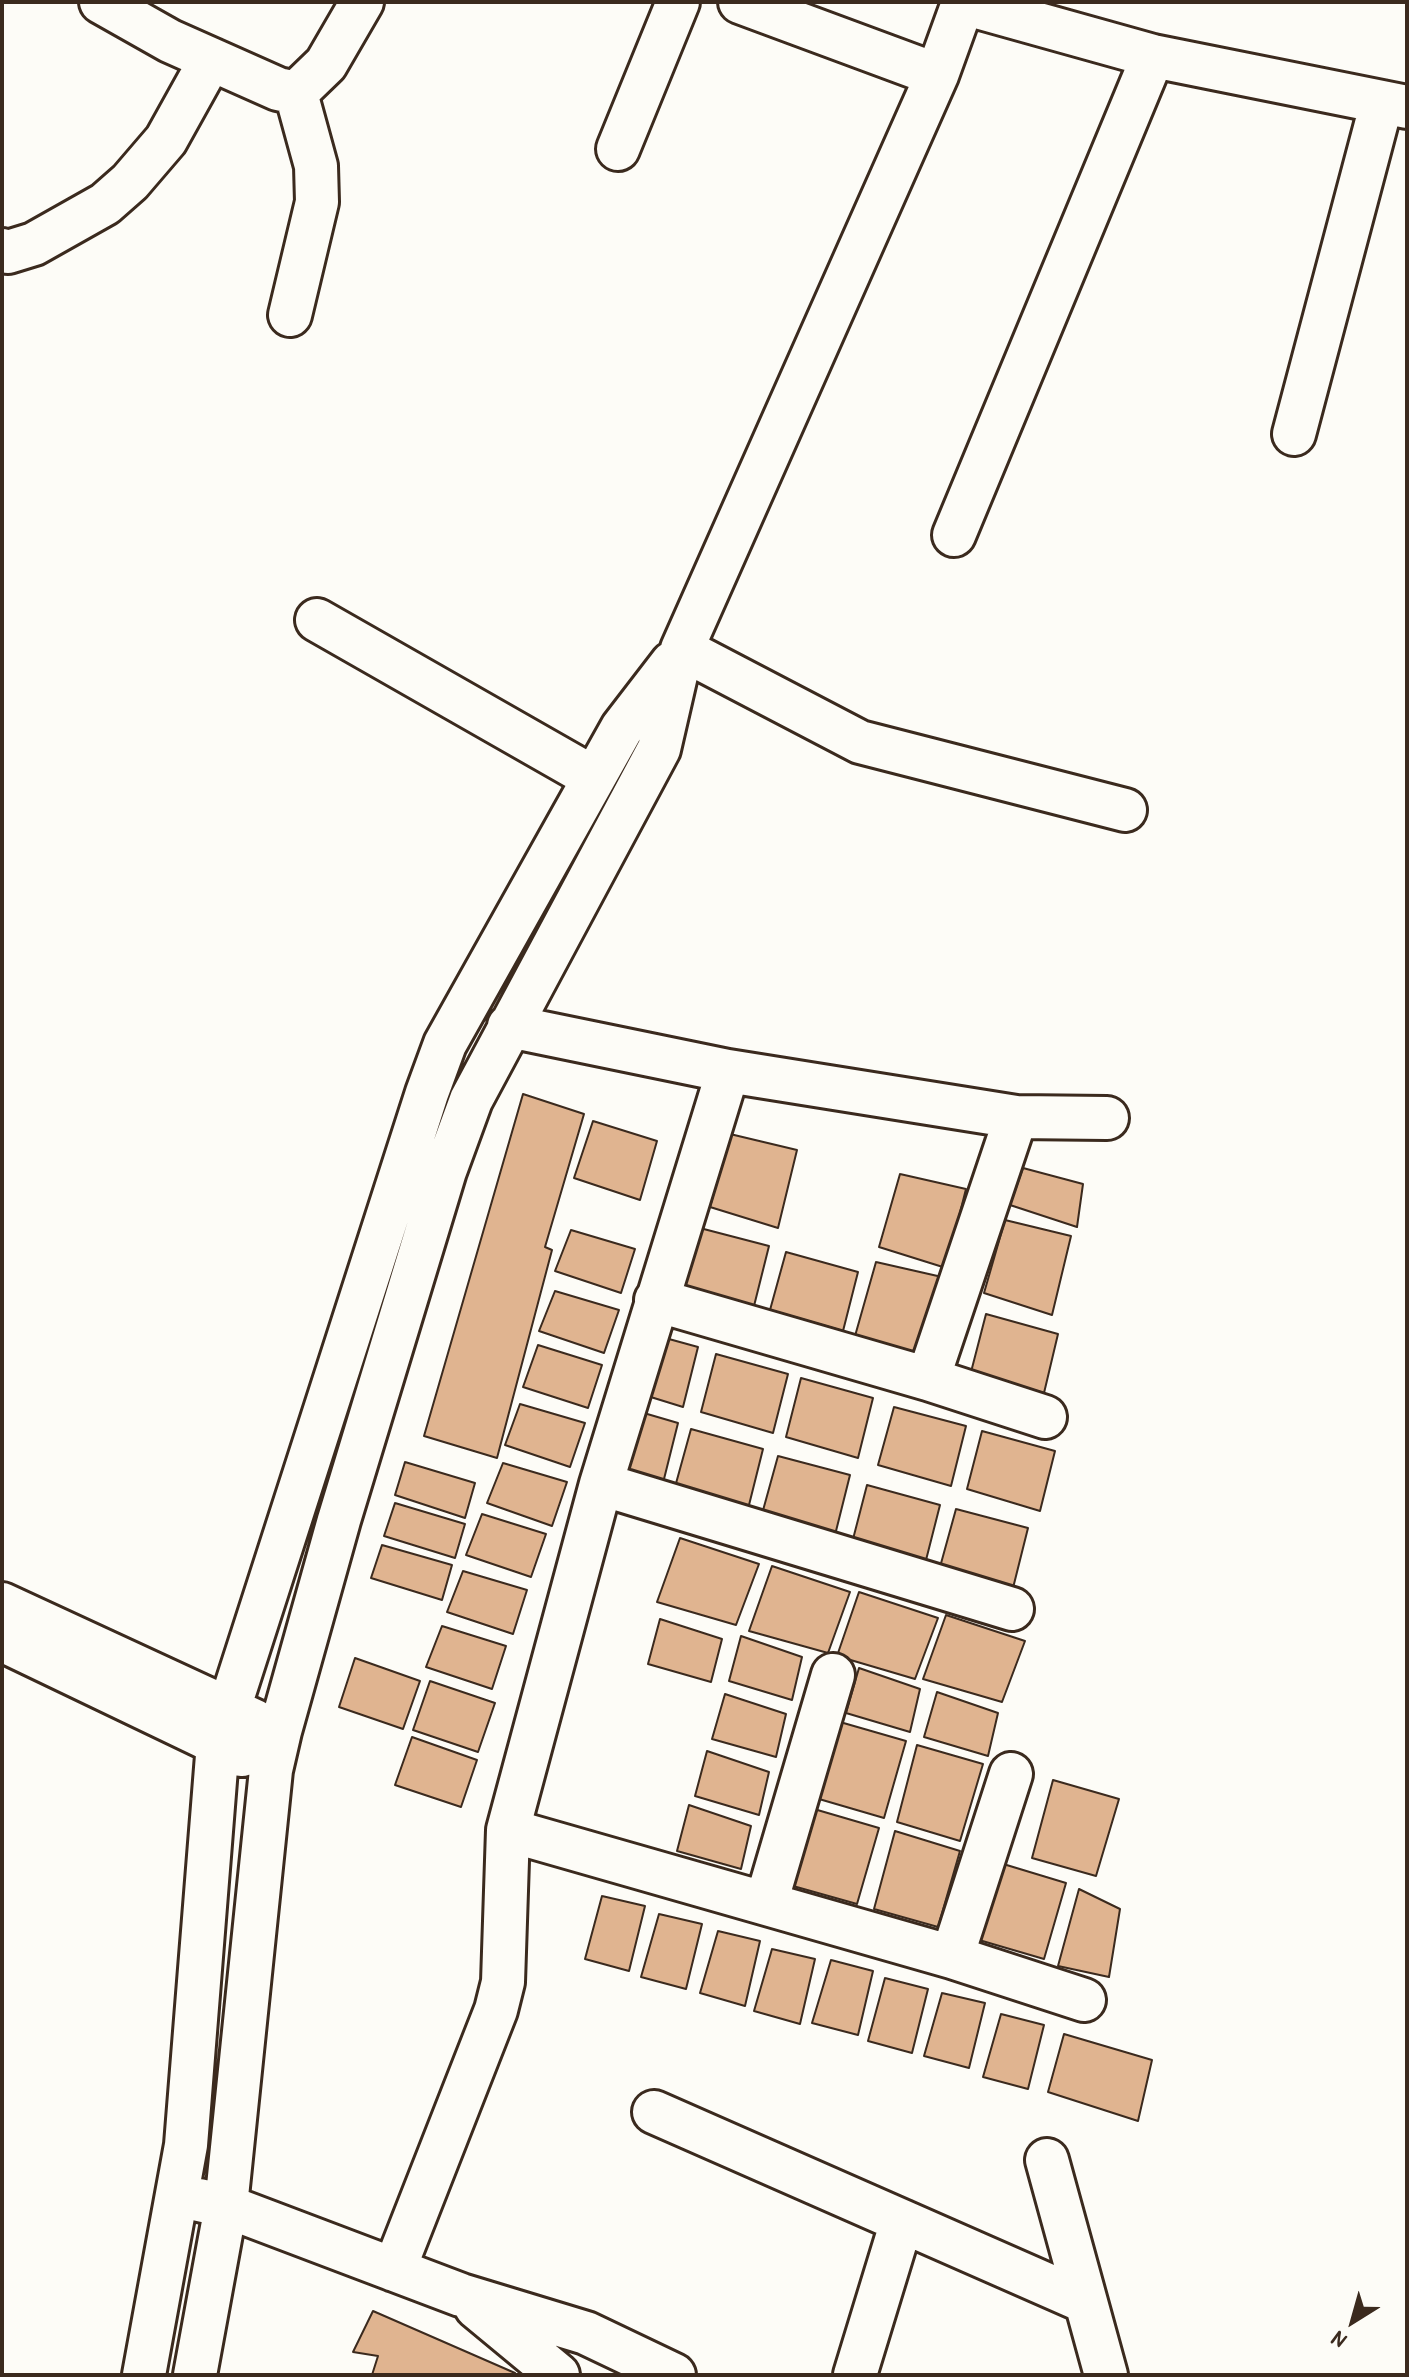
<!DOCTYPE html>
<html>
<head>
<meta charset="utf-8">
<style>
  body { margin:0 }
  #map { position:relative; width:1409px; height:2377px; overflow:hidden; background:#fdfcf7; font-family:"Patrick Hand",sans-serif }
  canvas { display:block }
  .frame { position:absolute; inset:0; border:4px solid #3b2a1e; pointer-events:none }
  .north { position:absolute; left:1313px; top:2281px; width:80px; height:80px; -webkit-text-stroke:6px #fdfcf7; paint-order:stroke; rotate:217deg; font-size:22px; font-weight:700; line-height:32px; text-align:center; color:#3b2a1e }
  .north::after { content:''; display:block; margin:auto; width:28px; height:36px; background:#3b2a1e; clip-path:polygon(50% 0,100% 100%,50% 72%,0 100%) }
</style>
</head>
<body>
<div id="map">
<canvas width="1409" height="2377"></canvas>
<div class="frame"></div>
<div class="north">N</div>
</div>
<script>
const c = document.querySelector('canvas').getContext('2d');
c.lineJoin = 'round';
function fill(path, color) {
  c.fillStyle = color;
  c.fill(path, 'evenodd');
}
function toPath(rows) {
  const path = new Path2D();
  for (const r of rows) {
    path.moveTo(r[0], r[1]);
    for (let i = 2; i < r.length; i += 2) path.lineTo(r[i], r[i + 1]);
  }
  return path;
}
function trace(path, color, width, dash) {
  c.strokeStyle = color;
  c.lineWidth = width;
  c.lineCap = dash ? 'butt' : 'round';
  c.setLineDash(dash || []);
  c.stroke(path);
}
const building = toPath([
  [523,1094,584,1114,545,1247,552,1250,497,1458,424,1436,523,1094],
  [593,1121,657,1141,640,1200,574,1178,593,1121],
  [730,1134,797,1150,778,1228,710,1207,730,1134],
  [1023,1168,1083,1184,1077,1227,1010,1205,1023,1168],
  [900,1174,966,1189,946,1268,879,1247,900,1174],
  [1005,1220,1071,1236,1052,1315,984,1293,1005,1220],
  [696,1227,769,1246,754,1306,681,1285,696,1227],
  [571,1230,635,1249,621,1293,555,1271,571,1230],
  [786,1252,858,1272,843,1331,770,1310,786,1252],
  [876,1262,942,1277,923,1357,855,1336,876,1262],
  [555,1291,619,1310,604,1353,539,1331,555,1291],
  [986,1314,1058,1334,1044,1393,971,1372,986,1314],
  [658,1336,698,1347,683,1407,641,1394,658,1336],
  [538,1345,602,1365,588,1408,523,1387,538,1345],
  [716,1354,788,1374,773,1433,701,1412,716,1354],
  [801,1378,873,1398,858,1458,786,1437,801,1378],
  [520,1404,585,1423,570,1467,505,1445,520,1404],
  [894,1407,966,1426,951,1486,878,1465,894,1407],
  [637,1411,678,1423,663,1483,620,1469,637,1411],
  [691,1429,763,1449,748,1509,675,1487,691,1429],
  [982,1431,1055,1451,1040,1511,967,1489,982,1431],
  [778,1456,850,1475,835,1535,762,1514,778,1456],
  [405,1462,475,1483,465,1518,395,1495,405,1462],
  [503,1463,567,1482,552,1526,487,1503,503,1463],
  [867,1485,940,1505,925,1564,852,1543,867,1485],
  [395,1503,465,1524,455,1558,384,1536,395,1503],
  [956,1509,1028,1528,1013,1588,940,1567,956,1509],
  [482,1514,546,1534,531,1577,466,1555,482,1514],
  [680,1538,759,1564,736,1625,657,1602,680,1538],
  [382,1545,452,1565,442,1600,371,1578,382,1545],
  [772,1566,850,1592,828,1653,749,1631,772,1566],
  [463,1571,527,1590,513,1634,447,1612,463,1571],
  [859,1592,938,1618,915,1679,837,1656,859,1592],
  [946,1615,1025,1641,1002,1702,923,1679,946,1615],
  [660,1619,722,1639,711,1682,648,1664,660,1619],
  [442,1626,506,1646,492,1689,426,1667,442,1626],
  [741,1636,802,1657,792,1700,729,1681,741,1636],
  [355,1658,420,1681,403,1729,339,1707,355,1658],
  [859,1668,920,1689,910,1732,846,1713,859,1668],
  [430,1681,495,1703,478,1752,413,1730,430,1681],
  [937,1692,998,1713,988,1756,924,1737,937,1692],
  [725,1694,786,1714,776,1757,712,1739,725,1694],
  [840,1722,906,1741,884,1818,819,1799,840,1722],
  [412,1737,477,1760,461,1807,395,1785,412,1737],
  [917,1745,983,1764,960,1841,897,1822,917,1745],
  [707,1751,769,1772,759,1815,695,1796,707,1751],
  [1053,1780,1119,1799,1096,1876,1032,1858,1053,1780],
  [689,1805,751,1826,741,1869,677,1851,689,1805],
  [814,1809,879,1828,857,1904,793,1886,814,1809],
  [895,1831,960,1851,938,1927,874,1909,895,1831],
  [1000,1863,1066,1883,1044,1959,979,1940,1000,1863],
  [1079,1889,1120,1909,1109,1977,1058,1966,1079,1889],
  [602,1896,645,1906,629,1971,585,1959,602,1896],
  [659,1914,702,1924,686,1989,641,1977,659,1914],
  [718,1931,760,1941,745,2006,700,1993,718,1931],
  [772,1949,815,1959,800,2024,754,2011,772,1949],
  [831,1960,873,1971,858,2035,812,2023,831,1960],
  [885,1978,928,1989,912,2053,868,2041,885,1978],
  [942,1993,985,2003,969,2068,924,2056,942,1993],
  [1001,2014,1044,2025,1028,2089,983,2077,1001,2014],
  [1064,2034,1152,2060,1138,2121,1048,2092,1064,2034],
  [373,2311,515,2373,515,2375,372,2375,378,2356,353,2352,373,2311]
]);
const minor = toPath([
  [101,2,170,41,278,89,296,93,326,64,362,2],
  [740,2,937,75],
  [618,149,678,2],
  [2,250,8,252,34,244,105,204,130,182,166,140,211,59],
  [290,315,317,202,316,166,296,93],
  [1294,434,1382,102],
  [954,535,1153,56],
  [317,620,594,778],
  [682,649,860,742,1125,810],
  [509,1026,728,1071],
  [656,1300,928,1379,1045,1417],
  [928,1379,1016,1117],
  [601,1484,1012,1609],
  [2,1604,255,1721],
  [2,1640,242,1755],
  [766,1903,833,1675],
  [952,1957,1011,1774],
  [1084,2000,952,1957,508,1830,601,1484,728,1071,1016,1117,1107,1118],
  [654,2112,1086,2302],
  [1047,2160,1106,2375],
  [199,2200,226,2206,461,2295,586,2333,674,2375],
  [394,2270,496,2010,503,1982,508,1830],
  [476,2307,558,2375],
  [144,2375,186,2145,218,1743,427,1093,445,1044,622,728,672,663],
  [195,2375,226,2206,271,1770,280,1731,339,1520,445,1171,471,1100,659,749,682,649,937,75,963,3,1153,56,1407,107],
  [855,2375,902,2221]
]);
fill(building, '#e0b490');
trace(building, '#3b2a1e', 2);
trace(minor, '#3b2a1e', 48);
trace(minor, '#fdfcf7', 42);
</script>
</body>
</html>
